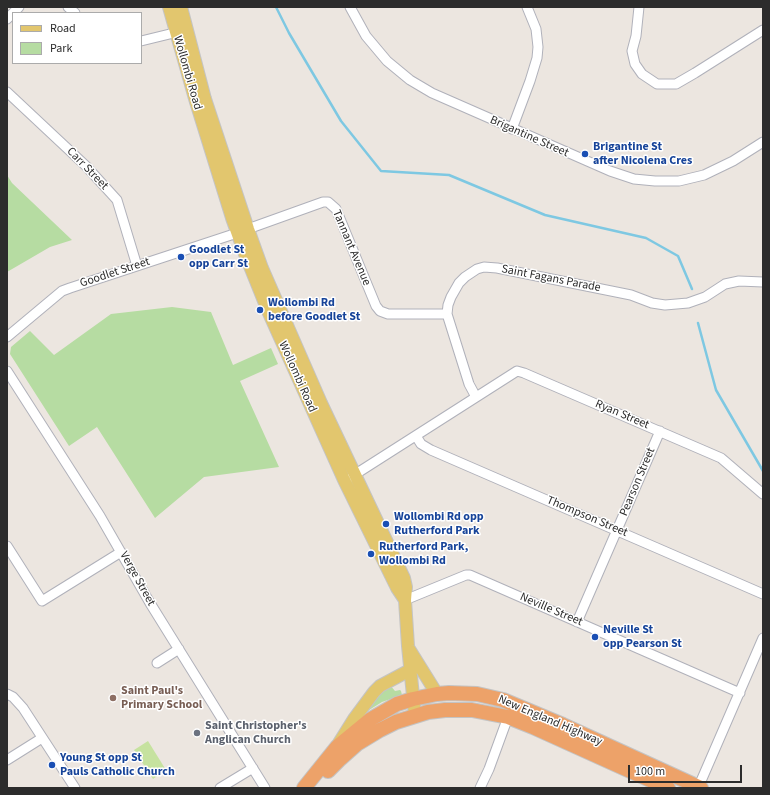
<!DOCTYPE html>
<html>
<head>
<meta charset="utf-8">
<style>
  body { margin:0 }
  #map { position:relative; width:770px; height:795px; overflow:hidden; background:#ece6e0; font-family:"Source Sans 3",sans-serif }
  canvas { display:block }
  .frame { position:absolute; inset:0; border:8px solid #2c2c2c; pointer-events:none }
  .legend { position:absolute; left:12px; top:12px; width:130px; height:52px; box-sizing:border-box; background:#fff; border:1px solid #ababab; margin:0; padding:5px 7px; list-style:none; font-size:12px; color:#2c2c2c }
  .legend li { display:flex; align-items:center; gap:8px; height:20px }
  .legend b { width:20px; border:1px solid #ababab }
  .scale { position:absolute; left:628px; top:765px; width:114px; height:18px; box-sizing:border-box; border:2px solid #2c2c2c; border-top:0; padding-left:5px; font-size:12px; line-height:14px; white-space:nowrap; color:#2c2c2c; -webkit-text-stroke:3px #fff; paint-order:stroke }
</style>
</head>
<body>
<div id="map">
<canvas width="770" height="795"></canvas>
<div class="frame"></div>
<ul class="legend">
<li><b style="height:5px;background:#e2c66e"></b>Road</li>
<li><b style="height:11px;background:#b6dca2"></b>Park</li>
</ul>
<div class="scale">100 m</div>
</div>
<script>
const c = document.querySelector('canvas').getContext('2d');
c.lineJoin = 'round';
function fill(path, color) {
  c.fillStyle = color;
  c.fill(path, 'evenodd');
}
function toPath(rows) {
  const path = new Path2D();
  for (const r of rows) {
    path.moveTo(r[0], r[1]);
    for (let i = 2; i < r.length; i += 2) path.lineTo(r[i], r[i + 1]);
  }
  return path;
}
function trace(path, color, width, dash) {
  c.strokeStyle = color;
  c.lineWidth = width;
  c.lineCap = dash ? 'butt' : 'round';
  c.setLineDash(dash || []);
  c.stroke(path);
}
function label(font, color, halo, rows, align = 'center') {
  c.font = font + ' "Source Sans 3",sans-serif';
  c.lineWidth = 3;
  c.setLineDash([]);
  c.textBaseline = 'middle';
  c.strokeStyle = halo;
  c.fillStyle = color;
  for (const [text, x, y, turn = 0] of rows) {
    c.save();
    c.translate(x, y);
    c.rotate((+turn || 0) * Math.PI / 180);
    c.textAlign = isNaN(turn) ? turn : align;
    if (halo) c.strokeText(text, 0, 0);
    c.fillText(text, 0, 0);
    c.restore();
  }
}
const green = toPath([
  [7,175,12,183,72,240,50,247,7,272],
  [172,307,211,312,233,365,271,348,278,364,240,381,279,467,204,477,155,518,97,427,69,446,10,354,11,347,30,331,54,355,111,314],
  [390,685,395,691,400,690,401,691,402,695,382,702,361,715,370,703]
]);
const pitch = toPath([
  [148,741,166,770,153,779,134,750]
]);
const stream = toPath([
  [276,7,289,33,341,121,381,171,449,175,545,215,646,238,678,256,692,289],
  [698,323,716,390,763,471]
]);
const minor = toPath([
  [68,7,75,13],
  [350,7,366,36,387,61,410,80,432,93,610,171,634,179,655,181,679,181,704,175,733,161,763,142],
  [639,7,636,36,632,51,635,64,642,74,657,84,676,84,695,73,763,30],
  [7,19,19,7],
  [141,41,182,31],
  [7,92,86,166,117,200,137,266],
  [512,129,530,81,537,58,538,47,536,29,527,7],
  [7,337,62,291,70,288,231,235,323,202,328,202,336,209,376,306,380,311,388,314,447,314],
  [7,371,100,516,150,603,265,788],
  [476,397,469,384,447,314,448,305,451,297,459,283,465,277,477,269,484,267,497,268,631,295,652,303,665,305,688,303,705,297,725,284,739,281,763,282],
  [416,436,421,444,431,450,763,594],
  [351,477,517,371,524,373,721,458,763,494],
  [7,546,42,601,121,552],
  [405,600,466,575,470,575,740,693],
  [577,622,660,431],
  [157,663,179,649],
  [7,694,13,697,23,708,75,788],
  [7,760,42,738],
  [220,788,253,768],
  [480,788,489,769,508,717],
  [698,788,763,638]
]);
const major = toPath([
  [169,7,196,102,232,218,245,254,268,311,344,480,397,588,405,600],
  [181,7,205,99,248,229,262,268,321,403,404,578,406,587,405,600,408,646,415,716],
  [409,649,437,694],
  [339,743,354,719,374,692,380,686,410,670]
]);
const highway = toPath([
  [328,771,339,760,357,744,380,730,396,722,428,712,445,710,472,710,508,717,533,727,668,788],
  [304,788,337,747,371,719,397,704,413,699,437,694,449,693,477,694,503,700,563,725,701,788]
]);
const markers = [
  [585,154,4,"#1a4fb4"],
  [181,257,4,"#1a4fb4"],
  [260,310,4,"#1a4fb4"],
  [386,524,4,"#1a4fb4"],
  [371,554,4,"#1a4fb4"],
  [595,637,4,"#1a4fb4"],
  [113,698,4,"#8d6e63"],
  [197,733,4,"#6b7280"],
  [52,765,4,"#1a4fb4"]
];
const streetNames = [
  ["Wollombi Road",187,73,74],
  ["Brigantine Street",529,137,24],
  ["Carr Street",87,169,46],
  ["Tannant Avenue",351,248,67],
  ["Goodlet Street",115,273,-18],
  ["Saint Fagans Parade",551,279,11],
  ["Wollombi Road",297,377,66],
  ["Ryan Street",622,415,23],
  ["Pearson Street",638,482,-67],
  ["Thompson Street",587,517,23],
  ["Verge Street",137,579,61],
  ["Neville Street",551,610,23],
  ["New England Highway",550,721,23]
];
const transitNames = [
  ["Brigantine St",593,147],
  ["after Nicolena Cres",593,161],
  ["Goodlet St",189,250],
  ["opp Carr St",189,264],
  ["Wollombi Rd",268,303],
  ["before Goodlet St",268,317],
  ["Wollombi Rd opp",394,517],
  ["Rutherford Park",394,531],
  ["Rutherford Park,",379,547],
  ["Wollombi Rd",379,561],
  ["Neville St",603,630],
  ["opp Pearson St",603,644],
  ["Young St opp St",60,758],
  ["Pauls Catholic Church",60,772]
];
const educationNames = [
  ["Saint Paul's",121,691],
  ["Primary School",121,705]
];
const worshipNames = [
  ["Saint Christopher's",205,726],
  ["Anglican Church",205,740]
];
fill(green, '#b6dca2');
fill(pitch, '#c6e29f');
trace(stream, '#7ec8e2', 2.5);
trace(minor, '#b0b1ba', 11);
trace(major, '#c4c4c4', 14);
trace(highway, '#c4c4c4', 16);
trace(minor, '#fff', 9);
trace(major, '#e2c66e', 12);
trace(highway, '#eda269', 14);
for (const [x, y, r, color] of markers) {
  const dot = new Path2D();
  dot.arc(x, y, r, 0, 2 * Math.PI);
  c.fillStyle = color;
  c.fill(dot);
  trace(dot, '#fff', 1.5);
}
label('12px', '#2c2c2c', '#fff', streetNames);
label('bold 12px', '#164399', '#fff', transitNames, 'left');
label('bold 12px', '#785e54', '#fff', educationNames, 'left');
label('bold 12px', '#5b616d', '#fff', worshipNames, 'left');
</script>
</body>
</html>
